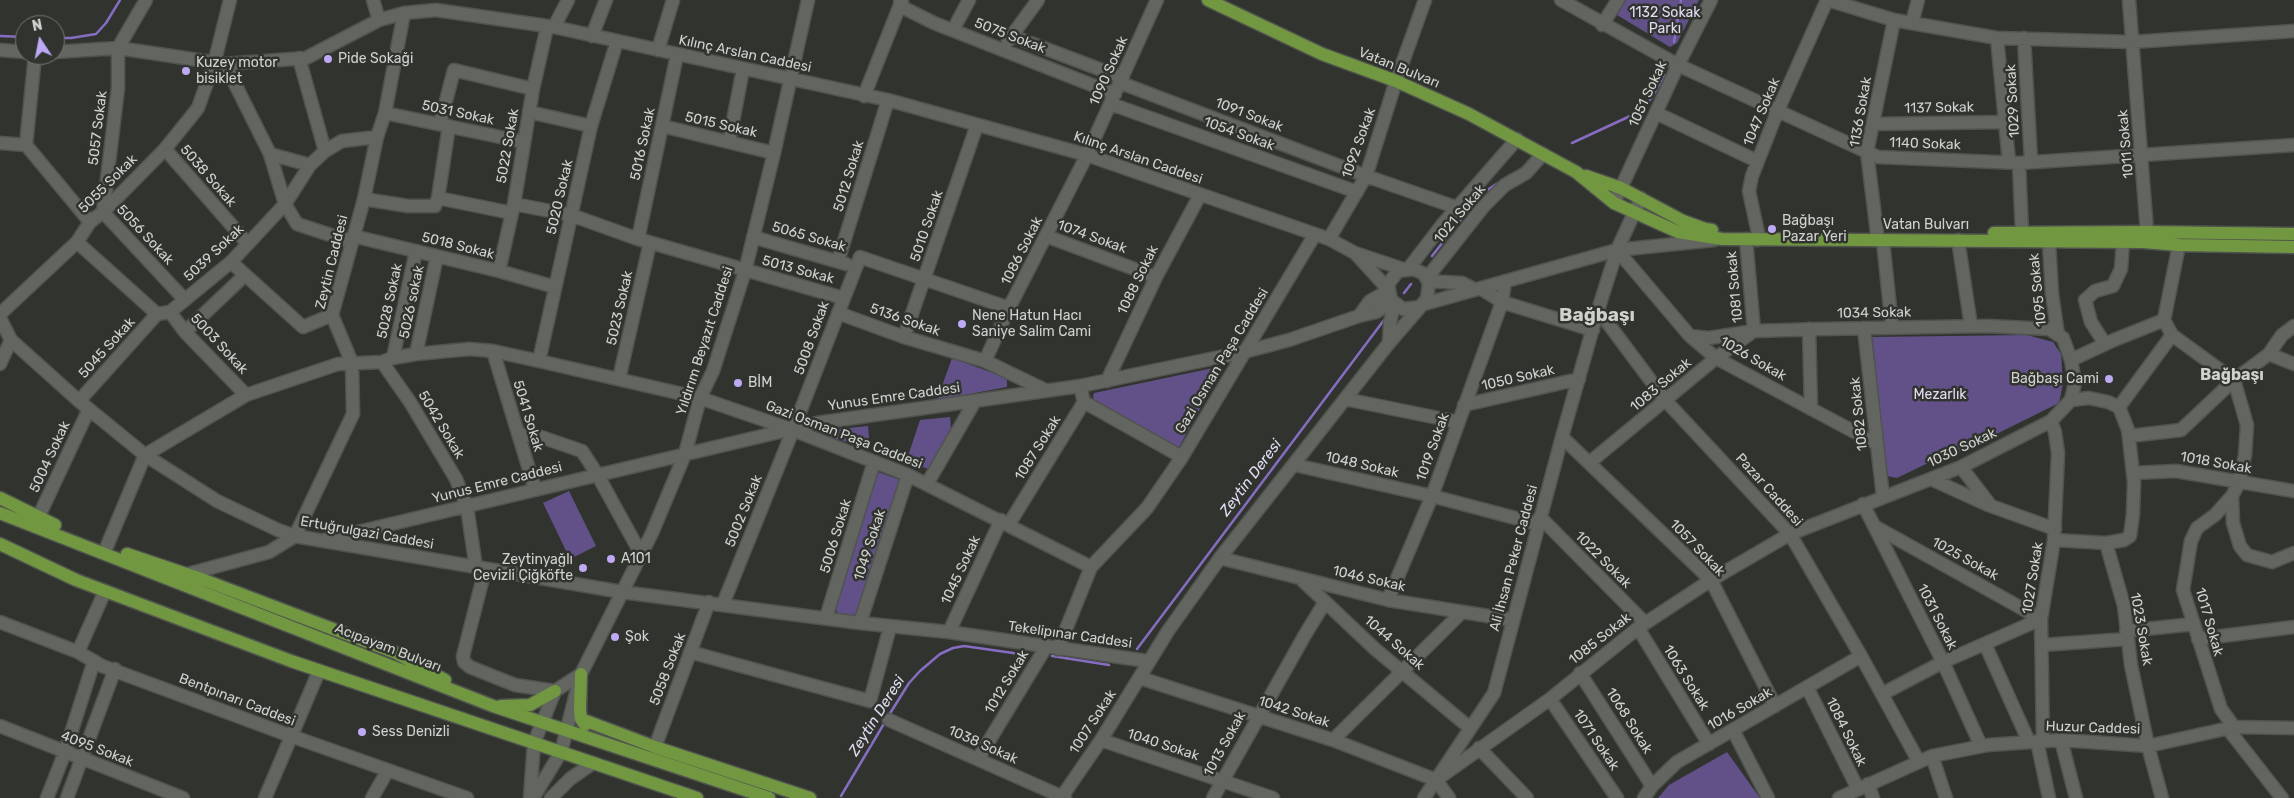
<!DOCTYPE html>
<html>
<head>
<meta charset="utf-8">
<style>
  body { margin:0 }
  #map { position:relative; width:2294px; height:798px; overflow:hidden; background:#31342e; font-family:Rubik,sans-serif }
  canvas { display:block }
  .north { position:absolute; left:15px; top:15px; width:50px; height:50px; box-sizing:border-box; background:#31342e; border:1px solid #71736e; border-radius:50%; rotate:349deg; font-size:14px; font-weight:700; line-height:20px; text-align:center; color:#d0d2cf }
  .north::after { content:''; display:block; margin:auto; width:18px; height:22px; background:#bea9f5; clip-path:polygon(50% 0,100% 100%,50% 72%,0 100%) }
</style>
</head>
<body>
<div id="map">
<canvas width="2294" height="798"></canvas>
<div class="north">N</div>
</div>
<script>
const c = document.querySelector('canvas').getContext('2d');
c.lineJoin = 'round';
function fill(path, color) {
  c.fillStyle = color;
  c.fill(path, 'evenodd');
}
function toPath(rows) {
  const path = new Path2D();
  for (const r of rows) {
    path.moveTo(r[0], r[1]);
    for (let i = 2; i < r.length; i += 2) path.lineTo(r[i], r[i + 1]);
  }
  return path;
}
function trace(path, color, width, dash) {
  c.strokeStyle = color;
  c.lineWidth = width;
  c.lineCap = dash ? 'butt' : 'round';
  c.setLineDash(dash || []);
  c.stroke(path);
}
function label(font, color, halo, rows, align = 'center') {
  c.font = font + ' Rubik,sans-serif';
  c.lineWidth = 5;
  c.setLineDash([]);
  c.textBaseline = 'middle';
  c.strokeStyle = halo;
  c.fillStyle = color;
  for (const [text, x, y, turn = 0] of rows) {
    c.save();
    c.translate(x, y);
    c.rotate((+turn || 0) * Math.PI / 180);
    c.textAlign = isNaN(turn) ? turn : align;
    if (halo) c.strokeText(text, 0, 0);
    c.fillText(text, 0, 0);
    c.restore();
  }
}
const green = toPath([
  [1625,0,1699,0,1677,43,1670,47,1617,15],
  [2027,335,2053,342,2061,354,2063,384,2059,403,1958,453,1930,462,1897,478,1887,476,1872,337],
  [952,358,1007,378,1007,387,937,400],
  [1218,367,1219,374,1178,449,1095,402,1093,397,1094,393],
  [950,417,951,428,929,469,906,462,920,420],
  [868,426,870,448,821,435,818,431],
  [878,472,903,481,858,613,852,616,837,613,835,603],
  [569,491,596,546,570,559,543,503],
  [1727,752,1760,798,1658,798,1669,785]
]);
const stream = toPath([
  [0,36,25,37],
  [55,38,71,38,96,34,106,23,120,0],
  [1674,42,1681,0],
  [1572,143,1641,111,1653,96,1664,75],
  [1432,256,1480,195,1510,175],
  [1404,293,1411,284],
  [1137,649,1384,320],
  [1052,656,1109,665],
  [889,715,909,683,920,671,940,654,953,648,964,646,1027,655],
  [841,796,885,722]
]);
const minor = toPath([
  [373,0,379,20],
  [900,0,904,8,934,23,1115,94],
  [1561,0,1678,65,1878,157,2019,163,2294,145],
  [1828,0,1894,20,1997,38,2132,42,2294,31],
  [2129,0,2147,232,2143,241],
  [1912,23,1918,0],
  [1602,25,1618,0],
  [554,27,568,0],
  [953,30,969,0],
  [592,36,606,0],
  [1012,36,1123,78],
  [1997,38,2009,162],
  [2024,38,2031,161],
  [1008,41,1038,0],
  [0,50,25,52],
  [658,50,673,0],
  [55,52,118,48,146,0],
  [299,58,325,151],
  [225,64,270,154,285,204,297,224,352,242],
  [1121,83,1366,176,1458,208],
  [864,96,902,0],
  [1111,104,1357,192],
  [529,112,591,126],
  [385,113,524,142],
  [1656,113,1757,161],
  [440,124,454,70,533,89],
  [1873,124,2005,122],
  [662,126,774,153],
  [729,142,743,69],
  [0,143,26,145,90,222],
  [26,145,35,55],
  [165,149,248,244],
  [270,154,310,165],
  [438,198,512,213],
  [364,199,408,206,435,206,438,198,449,126],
  [1614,203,1678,65,1711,0],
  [514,204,571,215,638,239,843,298],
  [353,236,499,271,555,287],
  [1046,236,1156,277],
  [753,237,846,264],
  [638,239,677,55],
  [1329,239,1366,176,1396,81,1425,0],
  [1746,239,1754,331],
  [1757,240,1758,233,1749,191,1752,176,1778,110,1827,0],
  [1875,240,1877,233,1867,152,1894,20],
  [1958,240,1971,326],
  [1883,241,1892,327],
  [2016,241,2022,234,2019,163],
  [77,242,157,314],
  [2049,243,2052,294,2058,335],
  [2179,245,2164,320,2172,335,2234,380,2247,425,2245,455,2239,483,2232,496,2215,515,2197,528,2191,541,2183,590,2221,709,2234,727],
  [1617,250,1690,336,1716,358,1877,444],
  [1355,253,1388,289],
  [838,261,888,100],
  [231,262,303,327,332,315],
  [1409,268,1442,225,1517,139],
  [499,271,514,204,533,89,547,27],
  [1427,278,1483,207,1505,185,1526,173,1543,154],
  [1428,281,1462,283,1474,289],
  [1480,288,1502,302,1593,330],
  [185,300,103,212,118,88,118,48,225,64,306,58,379,20,404,13,436,10,554,27,888,100,1087,155,1329,239,1355,253,1403,269],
  [1424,304,1617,250,1714,240],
  [1598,310,1666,401,1790,534,1861,656,1919,762],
  [170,312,185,332,246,395],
  [838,313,904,337,985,361,1045,390],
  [0,314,77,242,90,222,103,212,165,149,198,108,215,60,230,0],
  [157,314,170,312,231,262,285,204,310,165,325,151,342,141,377,137],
  [1359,316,1370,301,1388,291],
  [0,318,11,340,79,401,145,455,217,501,278,530,295,536,622,592,860,623,949,632,1147,661],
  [1864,328,1883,497],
  [1809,329,1811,409],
  [185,332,245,275],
  [904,337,977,125],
  [1389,343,1390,323,1394,304],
  [2105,344,2091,322,2085,300,2095,291,2113,286,2121,269,2123,242],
  [493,351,535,489],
  [416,354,437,256],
  [2269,354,2294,364],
  [393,358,416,251],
  [2071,360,2114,340,2164,320],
  [539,361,591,126,617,41],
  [985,361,1009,308,1087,155,1157,0],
  [382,362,410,402,456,479,467,507,476,568],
  [0,364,11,340],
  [619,379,650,243],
  [1107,381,1156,277,1200,195],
  [1345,399,1458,422],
  [79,401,157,314],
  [1084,402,1182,457],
  [1464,405,1579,379],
  [2119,407,2172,335],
  [518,434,541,437,582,451,597,474,641,554],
  [2129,436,2181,430,2234,380,2269,354,2282,335,2294,326],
  [1562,437,1711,580,1775,706],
  [1589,463,1716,358,1751,333],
  [1295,465,1432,496,1538,524],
  [1961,467,1991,506,2055,529],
  [2133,473,2176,471,2294,491],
  [1931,479,1988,505],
  [927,484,975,401],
  [2232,496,2233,523,2240,546,2247,555,2272,562,2294,553],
  [1863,504,1943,662,1981,746],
  [1540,517,1645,623],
  [38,518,89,409],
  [1009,524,1084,402,1080,386],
  [1874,526,2041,619],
  [324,540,817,423,1080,386,1244,352,1289,340,1359,316,1376,312,1392,301],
  [2054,540,2106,543,2124,540,2130,536,2133,514,2134,482,2128,430,2119,407,2108,402,2089,398,2071,400],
  [2106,543,2124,606,2131,665,2148,746,2162,798],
  [107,546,145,455,246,395,338,364,382,362,393,358,416,354,469,349,493,351,539,361,700,398,793,430,908,475,1091,567],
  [1220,558,1388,600,1513,620],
  [485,570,463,656,464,662,470,667,515,685,555,691],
  [188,574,269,552,295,536,353,414,352,363,332,315,364,199,377,137,385,113,404,13],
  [1302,580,1375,649,1470,728],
  [1388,600,1432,496,1502,302,1505,281],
  [723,604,793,430,860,257,1009,308],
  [826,618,874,462],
  [0,622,78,652,102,666,291,736,467,798],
  [860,623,908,475],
  [1638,628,1709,744],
  [2126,631,2194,624],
  [949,632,1001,520],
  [2198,639,2294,627],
  [1985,644,2029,742],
  [2042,645,2127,639],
  [1058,649,1091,567,1147,508,1182,457,1314,236],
  [78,652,105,591],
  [690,652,870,701,890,627],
  [1580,673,1652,786],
  [1140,678,1333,740,1436,780],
  [1807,687,1858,789],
  [1882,694,1943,662,2041,619],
  [1550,699,1617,798],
  [889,720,1065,798],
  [0,726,183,798],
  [2228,729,2282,798],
  [1733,730,1768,798],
  [1101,740,1273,798],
  [1333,740,1462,612],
  [2061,740,2076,798],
  [2037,741,2049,798],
  [2043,741,2041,619,2054,540,2058,453,2055,432,2051,421],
  [655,747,709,602],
  [1479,748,1527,798],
  [1932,756,1946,798],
  [978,759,1046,647],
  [1436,780,1550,699,1638,628,1711,580,1790,534,1961,467,2051,421,2071,400,2075,383,2071,360,2063,338,2049,329,1987,326,1821,329,1754,331,1709,338,1690,336],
  [1436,780,1449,798],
  [1868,784,1873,798],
  [47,798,65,752,94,661],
  [67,798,115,669],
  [265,798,319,671],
  [372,798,388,770],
  [530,798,534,743,555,691,581,674],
  [533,798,561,752,581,674,652,533,685,454,700,398,713,371,745,271,774,153,808,0],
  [551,798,570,779,593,763],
  [1061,798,1101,740,1168,631,1220,558,1389,343,1427,299,1429,283,1424,274,1414,269,1398,271,1388,284,1391,300,1403,309,1420,307],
  [1213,798,1306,633,1325,602],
  [1424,798,1494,693,1562,437,1598,310,1617,250,1641,198],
  [1644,798,1652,786,1677,762,1861,656],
  [1839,798,1932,756,1988,745,2061,740,2148,746,2234,727,2294,728]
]);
const major = toPath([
  [1208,0,1322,54,1396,81,1469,114,1576,172,1614,203,1678,232,1722,239,2143,242,2179,245,2294,247],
  [1586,176,1621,188,1683,221,1705,229,1712,230],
  [1994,233,2147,232,2294,234],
  [0,498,55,525],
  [0,513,493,706,769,798],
  [0,544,76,580,291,661,697,798],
  [127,554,204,580,396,653,445,680],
  [581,674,580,710,581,719,585,725],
  [501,706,530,705,555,691],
  [581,719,655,747,810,798]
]);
const markers = [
  [328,59,5,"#bea9f5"],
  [186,71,5,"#bea9f5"],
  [1772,229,5,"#bea9f5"],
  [962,324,5,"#bea9f5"],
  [2109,379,5,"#bea9f5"],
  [738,383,5,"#bea9f5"],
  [611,559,5,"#bea9f5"],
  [583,568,5,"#bea9f5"],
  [615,637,5,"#bea9f5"],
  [362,732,5,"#bea9f5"]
];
const parkNames = [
  ["1132 Sokak",1665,13],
  ["Parkı",1665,29],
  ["Mezarlık",1940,395]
];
const streetNames = [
  ["5075 Sokak",1010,36,21],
  ["Kılınç Arslan Caddesi",745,54,12],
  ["Vatan Bulvarı",1399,68,22],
  ["1090 Sokak",1109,71,-66],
  ["1051 Sokak",1648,94,-65],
  ["1029 Sokak",2013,101,-93],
  ["1137 Sokak",1939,108,-1],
  ["1047 Sokak",1762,112,-67],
  ["1136 Sokak",1861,112,-80],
  ["5031 Sokak",458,113,12],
  ["1091 Sokak",1249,115,21],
  ["5015 Sokak",721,125,13],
  ["5057 Sokak",98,128,-83],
  ["1054 Sokak",1239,134,20],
  ["1092 Sokak",1359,143,-70],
  ["5016 Sokak",643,144,-78],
  ["1140 Sokak",1925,144,2],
  ["1011 Sokak",2126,144,-95],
  ["5022 Sokak",508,146,-80],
  ["Kılınç Arslan Caddesi",1138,158,19],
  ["5038 Sokak",208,176,49],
  ["5012 Sokak",849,176,-73],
  ["5055 Sokak",108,184,-45],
  ["5020 Sokak",560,197,-77],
  ["1021 Sokak",1460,214,-50],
  ["Vatan Bulvarı",1926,225],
  ["5010 Sokak",927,226,-71],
  ["5056 Sokak",145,235,47],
  ["5065 Sokak",809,237,16],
  ["1074 Sokak",1092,237,20],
  ["5018 Sokak",458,246,14],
  ["1086 Sokak",1022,251,-63],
  ["5039 Sokak",214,253,-43],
  ["Zeytin Caddesi",332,262,-76],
  ["5013 Sokak",798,270,15],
  ["1088 Sokak",1138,280,-64],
  ["1081 Sokak",1735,287,-95],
  ["1095 Sokak",2038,290,-96],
  ["5028 Sokak",390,301,-78],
  ["5026 sokak",412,302,-78],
  ["5023 Sokak",620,308,-77],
  ["1034 Sokak",1874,313,-1],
  ["5136 Sokak",905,320,19],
  ["5008 Sokak",812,338,-70],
  ["Yıldırım Beyazıt Caddesi",705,341,-72],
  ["5003 Sokak",219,344,47],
  ["5045 Sokak",107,348,-48],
  ["1026 Sokak",1753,359,30],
  ["Gazi Osman Paşa Caddesi",1222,361,-59],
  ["1050 Sokak",1518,378,-13],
  ["1083 Sokak",1661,385,-40],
  ["Yunus Emre Caddesi",894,397,-8],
  ["1082 Sokak",1859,414,-96],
  ["5041 Sokak",528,416,73],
  ["5042 Sokak",441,425,59],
  ["Gazi Osman Paşa Caddesi",844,435,21],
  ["1019 Sokak",1433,447,-70],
  ["1087 Sokak",1038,448,-58],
  ["1030 Sokak",1962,448,-25],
  ["5004 Sokak",50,457,-65],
  ["1018 Sokak",2216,463,10],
  ["1048 Sokak",1362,465,13],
  ["Yunus Emre Caddesi",497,483,-14],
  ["Pazar Caddesi",1769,490,48],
  ["5002 Sokak",744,511,-68],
  ["Ertuğrulgazi Caddesi",367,533,10],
  ["5006 Sokak",836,536,-73],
  ["1049 Sokak",870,545,-72],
  ["1057 Sokak",1697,548,46],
  ["Ali İhsan Peker Caddesi",1514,558,-75],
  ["1025 Sokak",1965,559,29],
  ["1022 Sokak",1603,560,45],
  ["1045 Sokak",961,570,-65],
  ["1027 Sokak",2033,578,-81],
  ["1046 Sokak",1369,579,13],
  ["1031 Sokak",1937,617,63],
  ["1017 Sokak",2209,622,74],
  ["1023 Sokak",2141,629,80],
  ["Tekelipınar Caddesi",1070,635,8],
  ["1085 Sokak",1600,639,-38],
  ["1044 Sokak",1394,643,41],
  ["Acıpayam Bulvarı",388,648,21],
  ["5058 Sokak",668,669,-69],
  ["1063 Sokak",1686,678,58],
  ["1012 Sokak",1007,682,-59],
  ["Bentpınarı Caddesi",237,700,21],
  ["1016 Sokak",1740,709,-30],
  ["1042 Sokak",1294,712,18],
  ["1068 Sokak",1629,721,58],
  ["1007 Sokak",1093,722,-57],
  ["Huzur Caddesi",2093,728,2],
  ["1084 Sokak",1846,732,64],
  ["1071 Sokak",1596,740,56],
  ["1013 Sokak",1225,744,-61],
  ["1038 Sokak",983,745,24],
  ["1040 Sokak",1163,745,18],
  ["4095 Sokak",97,749,21]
];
const poiNames = [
  ["Pide Sokaği",338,59],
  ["Kuzey motor",196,63],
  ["bisiklet",196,79],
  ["Bağbaşı",1782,221],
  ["Pazar Yeri",1782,237],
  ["Nene Hatun Hacı",972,316],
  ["Saniye Salim Cami",972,332],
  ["Bağbaşı Cami",2099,379,"right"],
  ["BİM",748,383],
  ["A101",621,559],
  ["Zeytinyağlı",573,560,"right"],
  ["Cevizli Çiğköfte",573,576,"right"],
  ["Şok",625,637],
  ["Sess Denizli",372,732]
];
const waterNames = [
  ["Zeytin Deresi",1251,478,-53],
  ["Zeytin Deresi",877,716,-58]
];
const quarterNames = [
  ["Bağbaşı",2232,375]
];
const districtNames = [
  ["Bağbaşı",1597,316]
];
fill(green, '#615188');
trace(stream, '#876dc2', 2.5);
trace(minor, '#50534e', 15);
trace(major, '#50534e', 15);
trace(minor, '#636660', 12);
trace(major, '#729741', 12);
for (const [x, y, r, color] of markers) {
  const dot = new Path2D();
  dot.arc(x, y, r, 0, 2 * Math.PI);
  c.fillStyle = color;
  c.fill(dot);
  trace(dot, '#31342e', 2);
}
label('14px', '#e1dbf2', '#31342e', parkNames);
label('14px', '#d0d2cf', '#31342e', streetNames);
label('14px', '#d0d2cf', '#31342e', poiNames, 'left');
label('italic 15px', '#e2ddf4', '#31342e', waterNames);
label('bold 16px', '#ced2cb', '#31342e', quarterNames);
label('bold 19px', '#ced2cb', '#31342e', districtNames);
</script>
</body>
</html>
